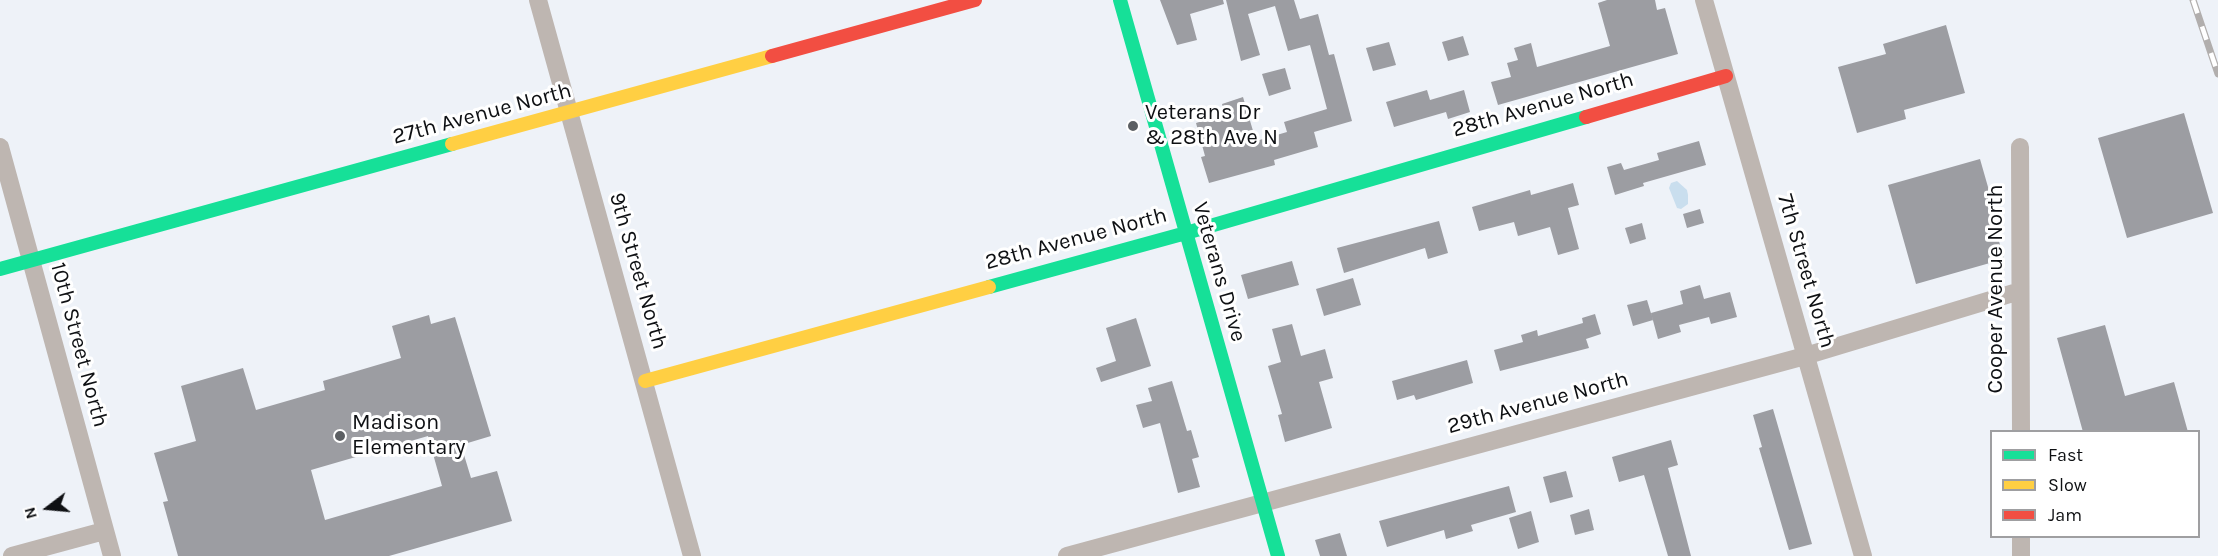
<!DOCTYPE html>
<html>
<head>
<meta charset="utf-8">
<style>
  body { margin:0 }
  #map { position:relative; width:2218px; height:556px; overflow:hidden; background:#eef2f8; font-family:Karla,sans-serif }
  canvas { display:block }
  .legend { position:absolute; left:1990px; top:430px; width:210px; height:108px; box-sizing:border-box; background:#fff; border:2px solid #9f9fa1; margin:0; padding:8px 10px; list-style:none; font-size:18px; color:#0e1013 }
  .legend li { display:flex; align-items:center; gap:12px; height:30px }
  .legend b { width:30px; border:2px solid #9f9fa1 }
  .north { position:absolute; left:18px; top:478px; width:60px; height:60px; -webkit-text-stroke:4px #fff; paint-order:stroke; rotate:254deg; font-size:16px; font-weight:700; line-height:24px; text-align:center; color:#0e1013 }
  .north::after { content:''; display:block; margin:auto; width:21px; height:27px; background:#0e1013; clip-path:polygon(50% 0,100% 100%,50% 72%,0 100%) }
</style>
</head>
<body>
<div id="map">
<canvas width="2218" height="556"></canvas>
<ul class="legend">
<li><b style="height:8px;background:#16e098"></b>Fast</li>
<li><b style="height:8px;background:#ffcf43"></b>Slow</li>
<li><b style="height:8px;background:#f24e42"></b>Jam</li>
</ul>
<div class="north">N</div>
</div>
<script>
const c = document.querySelector('canvas').getContext('2d');
c.lineJoin = 'round';
function fill(path, color) {
  c.fillStyle = color;
  c.fill(path, 'evenodd');
}
function toPath(rows) {
  const path = new Path2D();
  for (const r of rows) {
    path.moveTo(r[0], r[1]);
    for (let i = 2; i < r.length; i += 2) path.lineTo(r[i], r[i + 1]);
  }
  return path;
}
function trace(path, color, width, dash) {
  c.strokeStyle = color;
  c.lineWidth = width;
  c.lineCap = dash ? 'butt' : 'round';
  c.setLineDash(dash || []);
  c.stroke(path);
}
function label(font, color, halo, rows, align = 'center') {
  c.font = font + ' Karla,sans-serif';
  c.lineWidth = 6;
  c.setLineDash([]);
  c.textBaseline = 'middle';
  c.strokeStyle = halo;
  c.fillStyle = color;
  for (const [text, x, y, turn = 0] of rows) {
    c.save();
    c.translate(x, y);
    c.rotate((+turn || 0) * Math.PI / 180);
    c.textAlign = isNaN(turn) ? turn : align;
    if (halo) c.strokeText(text, 0, 0);
    c.fillText(text, 0, 0);
    c.restore();
  }
}
const water = toPath([
  [1677,181,1687,190,1688,195,1688,204,1681,209,1677,208,1669,188,1671,183]
]);
const building = toPath([
  [1160,0,1223,0,1224,4,1190,14,1197,40,1177,45],
  [1226,0,1294,0,1300,19,1318,14,1329,55,1334,54,1352,121,1314,132,1318,147,1274,160,1275,165,1209,183,1201,157,1205,156,1196,123,1225,114,1222,104,1243,97,1256,141,1287,132,1284,122,1327,109,1310,45,1288,51,1275,6,1248,14,1260,55,1241,61],
  [1607,0,1655,0,1657,10,1665,8,1678,54,1498,105,1491,82,1511,77,1507,63,1518,60,1514,48,1531,43,1537,67,1610,46,1598,3],
  [1946,25,1965,93,1904,110,1906,119,1857,133,1838,67,1886,54,1883,44],
  [1463,36,1469,55,1448,61,1442,42],
  [1389,42,1396,65,1373,71,1366,48],
  [1285,68,1291,89,1269,96,1262,74],
  [1427,90,1430,100,1464,90,1470,112,1448,119,1446,112,1394,127,1386,102],
  [2184,113,2213,213,2127,238,2098,138],
  [1699,141,1706,165,1643,183,1644,186,1615,195,1607,167,1621,163,1624,170,1659,160,1657,153],
  [1980,159,1994,208,1990,209,2004,259,1916,284,1888,185],
  [1573,183,1579,205,1568,208,1579,249,1558,255,1550,227,1518,236,1514,222,1479,231,1472,207,1530,190,1531,195],
  [1700,209,1704,223,1687,228,1683,214],
  [1439,221,1448,253,1428,259,1425,248,1344,273,1337,248],
  [1642,223,1646,239,1630,244,1625,228],
  [1292,261,1299,285,1248,299,1241,275],
  [1353,278,1361,305,1324,316,1316,289],
  [1700,285,1704,299,1730,292,1737,317,1711,324,1709,317,1679,325,1681,332,1658,339,1651,313,1683,304,1680,291],
  [1647,300,1653,320,1633,326,1627,305],
  [1595,314,1601,334,1586,339,1589,348,1500,371,1494,350,1523,342,1521,335,1537,330,1538,336,1583,323,1582,318],
  [429,315,431,324,455,317,491,436,461,445,471,478,497,471,512,521,389,556,178,556,163,502,168,501,154,453,196,441,181,386,243,368,256,410,325,390,323,381,401,358,392,326],
  [428,436,442,486,325,520,311,470],
  [1136,318,1151,366,1101,382,1096,368,1116,361,1106,328],
  [1292,324,1301,356,1325,349,1333,378,1319,382,1332,428,1285,442,1278,415,1282,414,1268,366,1281,362,1272,329],
  [2105,325,2125,396,2174,382,2188,432,2083,432,2057,338],
  [1467,360,1473,383,1416,400,1414,395,1397,400,1392,381],
  [1172,381,1187,431,1191,430,1199,457,1192,459,1200,487,1178,493,1160,423,1143,428,1136,405,1152,401,1148,388],
  [1773,409,1812,544,1789,550,1759,448,1762,447,1753,415],
  [1671,440,1678,465,1668,468,1691,556,1668,556,1644,475,1619,482,1612,457],
  [1566,471,1573,497,1550,503,1543,477],
  [1509,486,1516,512,1471,525,1473,531,1446,539,1444,530,1387,547,1379,521],
  [1589,509,1594,530,1575,535,1570,515],
  [1531,511,1539,542,1518,549,1509,518],
  [1340,533,1347,556,1320,556,1315,540]
]);
const street = toPath([
  [538,0,692,556],
  [1704,0,1863,556],
  [0,147,112,556],
  [2020,147,2021,432],
  [2021,536,2021,556],
  [12,556,104,531],
  [1067,556,1805,356,2020,291]
]);
const fast = toPath([
  [1120,0,1278,556],
  [0,269,452,144],
  [989,287,1186,233,1586,117]
]);
const slow = toPath([
  [452,144,772,56],
  [645,381,989,287]
]);
const jam = toPath([
  [772,56,975,0],
  [1586,117,1726,76]
]);
const rail = toPath([
  [2193,0,2218,74]
]);
const markers = [
  [1133,126,6,"#5c5f63"],
  [340,436,6,"#5c5f63"]
];
const streetNames = [
  ["28th Avenue North",1543,105,-16],
  ["27th Avenue North",482,114,-15],
  ["28th Avenue North",1076,239,-15],
  ["9th Street North",638,271,74],
  ["7th Street North",1806,271,74],
  ["Veterans Drive",1219,272,74],
  ["Cooper Avenue North",1996,289,-90],
  ["10th Street North",79,345,75],
  ["29th Avenue North",1538,403,-15]
];
const poiNames = [
  ["Veterans Dr",1145,113],
  ["& 28th Ave N",1145,138],
  ["Madison",352,423],
  ["Elementary",352,448]
];
fill(water, '#c9deee');
fill(building, '#9c9da2');
trace(street, '#beb6b1', 18);
trace(fast, '#16e098', 14);
trace(slow, '#ffcf43', 14);
trace(jam, '#f24e42', 14);
trace(rail, '#b1aead', 7);
trace(rail, '#fff', 4.5, [14]);
for (const [x, y, r, color] of markers) {
  const dot = new Path2D();
  dot.arc(x, y, r, 0, 2 * Math.PI);
  c.fillStyle = color;
  c.fill(dot);
  trace(dot, '#fff', 2);
}
label('22px', '#0e1013', '#fff', streetNames);
label('22px', '#0e1013', '#fff', poiNames, 'left');
</script>
</body>
</html>
